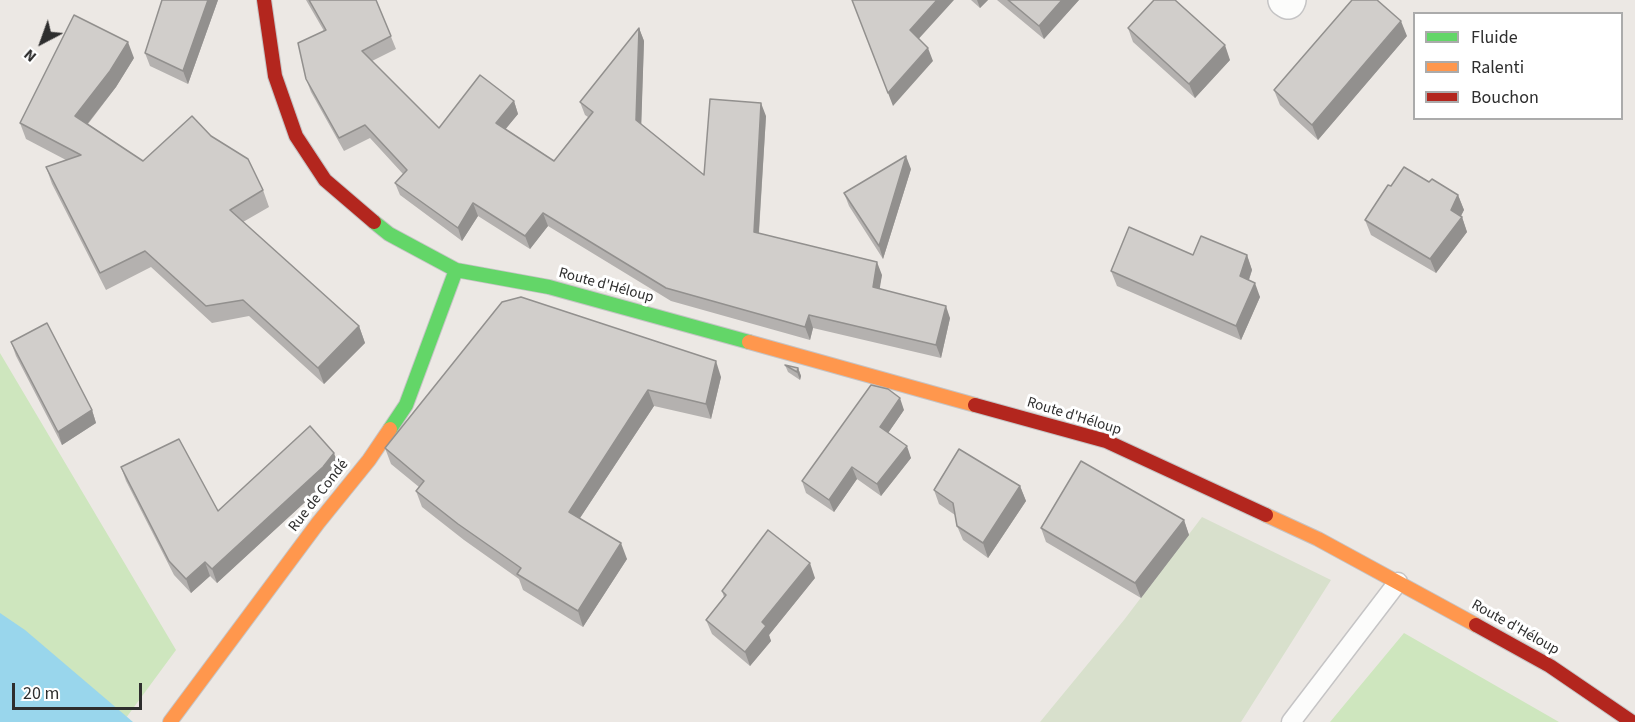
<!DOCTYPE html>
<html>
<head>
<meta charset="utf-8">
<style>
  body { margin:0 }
  #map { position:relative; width:1635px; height:722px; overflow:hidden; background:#ece8e4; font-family:"Source Sans 3",sans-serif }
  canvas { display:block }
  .legend { position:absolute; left:1413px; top:12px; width:210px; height:108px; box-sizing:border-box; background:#fff; border:2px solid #ababab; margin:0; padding:8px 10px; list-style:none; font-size:18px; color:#2e2e2e }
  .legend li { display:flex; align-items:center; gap:12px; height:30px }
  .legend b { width:30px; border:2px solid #ababab }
  .north { position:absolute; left:12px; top:12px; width:60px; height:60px; -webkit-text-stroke:4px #fff; paint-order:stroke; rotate:221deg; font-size:16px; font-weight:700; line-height:24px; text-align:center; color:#2e2e2e }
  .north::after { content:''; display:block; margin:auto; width:21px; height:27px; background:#2e2e2e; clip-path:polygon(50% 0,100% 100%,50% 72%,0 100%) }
  .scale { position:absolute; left:12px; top:683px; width:130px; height:27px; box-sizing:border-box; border:3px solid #2e2e2e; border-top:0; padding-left:8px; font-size:18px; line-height:21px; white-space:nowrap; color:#2e2e2e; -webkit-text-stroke:4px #fff; paint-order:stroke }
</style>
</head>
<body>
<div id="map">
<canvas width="1635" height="722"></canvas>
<ul class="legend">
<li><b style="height:8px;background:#63d668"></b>Fluide</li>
<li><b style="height:8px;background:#ff974d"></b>Ralenti</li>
<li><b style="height:8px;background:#b3261e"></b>Bouchon</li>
</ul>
<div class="north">N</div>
<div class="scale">20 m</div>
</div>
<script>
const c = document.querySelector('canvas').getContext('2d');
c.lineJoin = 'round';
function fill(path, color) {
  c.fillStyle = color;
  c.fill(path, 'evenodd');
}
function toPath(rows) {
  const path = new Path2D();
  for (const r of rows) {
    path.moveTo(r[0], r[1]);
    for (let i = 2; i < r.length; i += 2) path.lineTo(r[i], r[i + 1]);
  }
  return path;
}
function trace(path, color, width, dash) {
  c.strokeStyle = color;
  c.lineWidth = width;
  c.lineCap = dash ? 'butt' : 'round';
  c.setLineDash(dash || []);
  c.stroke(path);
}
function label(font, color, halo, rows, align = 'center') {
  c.font = font + ' "Source Sans 3",sans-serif';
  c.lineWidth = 6;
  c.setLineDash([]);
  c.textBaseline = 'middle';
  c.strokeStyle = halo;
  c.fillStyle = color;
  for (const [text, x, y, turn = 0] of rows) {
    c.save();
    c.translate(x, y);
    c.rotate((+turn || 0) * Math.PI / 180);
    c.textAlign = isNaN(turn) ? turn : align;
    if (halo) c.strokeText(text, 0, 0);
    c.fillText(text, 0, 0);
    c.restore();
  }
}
const green = toPath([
  [0,353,176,650,123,722,0,646],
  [1404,633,1559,722,1330,722]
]);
const cemetery = toPath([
  [1202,517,1331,580,1241,722,1040,722,1124,620]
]);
const water = toPath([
  [0,613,25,630,133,722,0,722]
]);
const lane = toPath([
  [1291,722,1398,582]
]);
const street = toPath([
  [1285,0,1288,2,1289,0]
]);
const fast = toPath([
  [374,222,389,234,456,270,549,287,749,342],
  [390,429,406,405,456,270]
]);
const slow = toPath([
  [749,342,975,405],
  [1266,515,1318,539,1476,625],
  [170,722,318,523,369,460,390,429]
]);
const jam = toPath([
  [264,0,275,76,296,136,325,180,374,222],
  [975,405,1106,441,1266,515],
  [1476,625,1550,666,1632,722]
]);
const wall = toPath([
  [162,0,218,0,188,84,150,66,145,53],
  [306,0,376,0,396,49,372,61,439,128,514,101,518,114,505,129,554,161,588,117,585,115,580,102,639,28,644,41,641,124,704,175,766,116,759,233,882,275,879,288,950,318,941,358,813,328,810,340,671,301,548,226,530,249,478,216,462,241,400,195,395,183,403,174,370,138,344,151,311,92,306,79,324,31],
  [971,0,988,0,980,8],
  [997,0,1079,0,1044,39],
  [1128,28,1230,60,1195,98,1133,42],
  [1407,36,1318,140,1280,105,1274,90],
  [134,58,116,87,88,124,143,161,263,190,269,207,243,222,359,326,365,343,324,384,249,316,212,323,151,267,106,290,52,184,46,167,66,160,26,139,20,123],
  [911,169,883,259,849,206,844,193],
  [1429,182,1458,195,1464,210,1460,216,1462,217,1467,232,1436,273,1371,235,1365,220,1391,186],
  [1193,255,1247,255,1252,270,1249,280,1260,297,1241,340,1117,286,1111,271],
  [521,297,721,377,711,419,654,406,580,518,627,559,583,627,523,590,519,579,464,540,422,507,416,491,419,487,391,464,385,448],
  [11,342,92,410,96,423,62,445,16,356],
  [785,365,798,368,801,376,800,380,788,372],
  [904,410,888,433,911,458,881,496,857,479,834,512,806,493,802,481],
  [121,467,218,511,339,467,328,481,217,583,210,576,191,593,174,575,126,481],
  [1020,486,1026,501,988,558,963,540,957,526,955,515,939,504,934,490],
  [1184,520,1189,535,1141,598,1046,542,1041,528],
  [815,578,769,635,771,641,750,666,712,634,706,620,724,597,722,591]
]);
const shadedWall = toPath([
  [208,0,218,0,188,84,183,71],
  [937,0,954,0,914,44,910,30],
  [977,0,988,0,980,8],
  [1062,0,1079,0,1044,39,1039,26],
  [1401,21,1407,36,1318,140,1312,125],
  [639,28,644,41,641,133,636,120],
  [128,42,134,58,116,87,81,132,75,116],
  [1225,45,1230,60,1195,98,1189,84],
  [928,48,933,61,893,106,888,93],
  [514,101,518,114,500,136,496,123],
  [761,103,766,116,758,244,754,232],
  [906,156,911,169,883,259,879,246],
  [1458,195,1464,210,1457,224,1462,217,1467,232,1436,273,1430,259],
  [473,203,478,216,462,241,458,228],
  [543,213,548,226,530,249,525,236],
  [1247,255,1252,270,1245,291,1240,276],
  [877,262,882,275,878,299,873,287],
  [1255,283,1260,297,1241,340,1236,326],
  [946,306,950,318,941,358,936,345],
  [809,315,813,328,810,340,805,327],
  [359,326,365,343,324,384,318,368],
  [716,361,721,377,711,419,706,404],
  [798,368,801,376,800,380,797,372],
  [648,390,654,406,574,527,569,512],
  [900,398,904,410,884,439,880,427],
  [92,410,96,423,62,445,58,432],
  [907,446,911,458,881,496,877,484],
  [334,453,339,467,328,481,217,583,212,569],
  [852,467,857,479,834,512,829,500],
  [1020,486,1026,501,988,558,983,543],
  [1184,520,1189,535,1141,598,1135,583],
  [621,543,627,559,583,627,578,611],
  [205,562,210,576,191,593,186,579],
  [810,563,815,578,769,635,771,641,750,666,745,652,762,622]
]);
const building = toPath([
  [162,0,208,0,183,71,145,53,162,0],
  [309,0,376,0,391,36,362,51,439,128,480,75,514,101,496,123,554,161,593,112,580,102,639,28,636,120,704,175,710,99,761,103,754,232,877,262,873,287,946,306,936,345,809,315,805,327,666,288,543,213,525,236,473,203,458,228,395,183,407,170,365,125,339,138,306,79,298,43,326,30,309,0],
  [852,0,937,0,910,30,928,48,888,93,852,0],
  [1008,0,1062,0,1039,26,1008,0],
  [1154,0,1175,0,1225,45,1189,84,1128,28,1154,0],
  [1352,0,1377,0,1401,21,1312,125,1274,90,1352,0],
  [74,15,128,42,110,71,75,116,143,161,192,116,211,136,248,159,263,190,230,210,359,326,318,368,243,300,206,306,145,251,100,273,46,167,81,155,20,123,74,15],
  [906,156,879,246,844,193,906,156],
  [1404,167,1429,182,1432,179,1458,195,1451,210,1462,217,1430,259,1365,220,1388,185,1391,186,1404,167],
  [1129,227,1193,255,1201,236,1247,255,1240,276,1255,283,1236,326,1111,271,1129,227],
  [521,297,716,361,706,404,648,390,569,512,621,543,578,611,517,574,521,568,458,524,416,491,424,481,385,448,502,302,521,297],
  [47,323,92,410,58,432,11,342,47,323],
  [785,365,798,368,797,372,785,365],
  [871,385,888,389,900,398,880,427,907,446,877,484,852,467,829,500,802,481,871,385],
  [310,426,334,453,323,467,212,569,205,562,186,579,169,561,121,467,179,439,218,511,310,426],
  [959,449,1020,486,983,543,957,526,953,503,934,490,959,449],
  [1081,461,1184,520,1135,583,1041,528,1081,461],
  [768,530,810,563,762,622,766,626,745,652,706,620,726,595,722,591,768,530]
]);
const streetNames = [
  ["Route d'Héloup",606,286,15],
  ["Route d'Héloup",1074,417,17],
  ["Rue de Condé",319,496,-52],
  ["Route d'Héloup",1515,628,29]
];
fill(green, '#cee6be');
fill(cemetery, '#d8e0cc');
fill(water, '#99d6ec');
trace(lane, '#c5c4c5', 21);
trace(street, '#c5c4c5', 36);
trace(fast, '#c5c4c5', 16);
trace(slow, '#c5c4c5', 16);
trace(jam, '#c5c4c5', 16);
trace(lane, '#fcfcfb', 18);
trace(street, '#fcfcfb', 33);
trace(fast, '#63d668', 14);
trace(slow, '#ff974d', 14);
trace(jam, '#b3261e', 14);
fill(wall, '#b4b1af');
fill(shadedWall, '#92908e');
fill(building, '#d1cecb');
trace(building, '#92908e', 1.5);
label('15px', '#2e2e2e', '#fff', streetNames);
</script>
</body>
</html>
